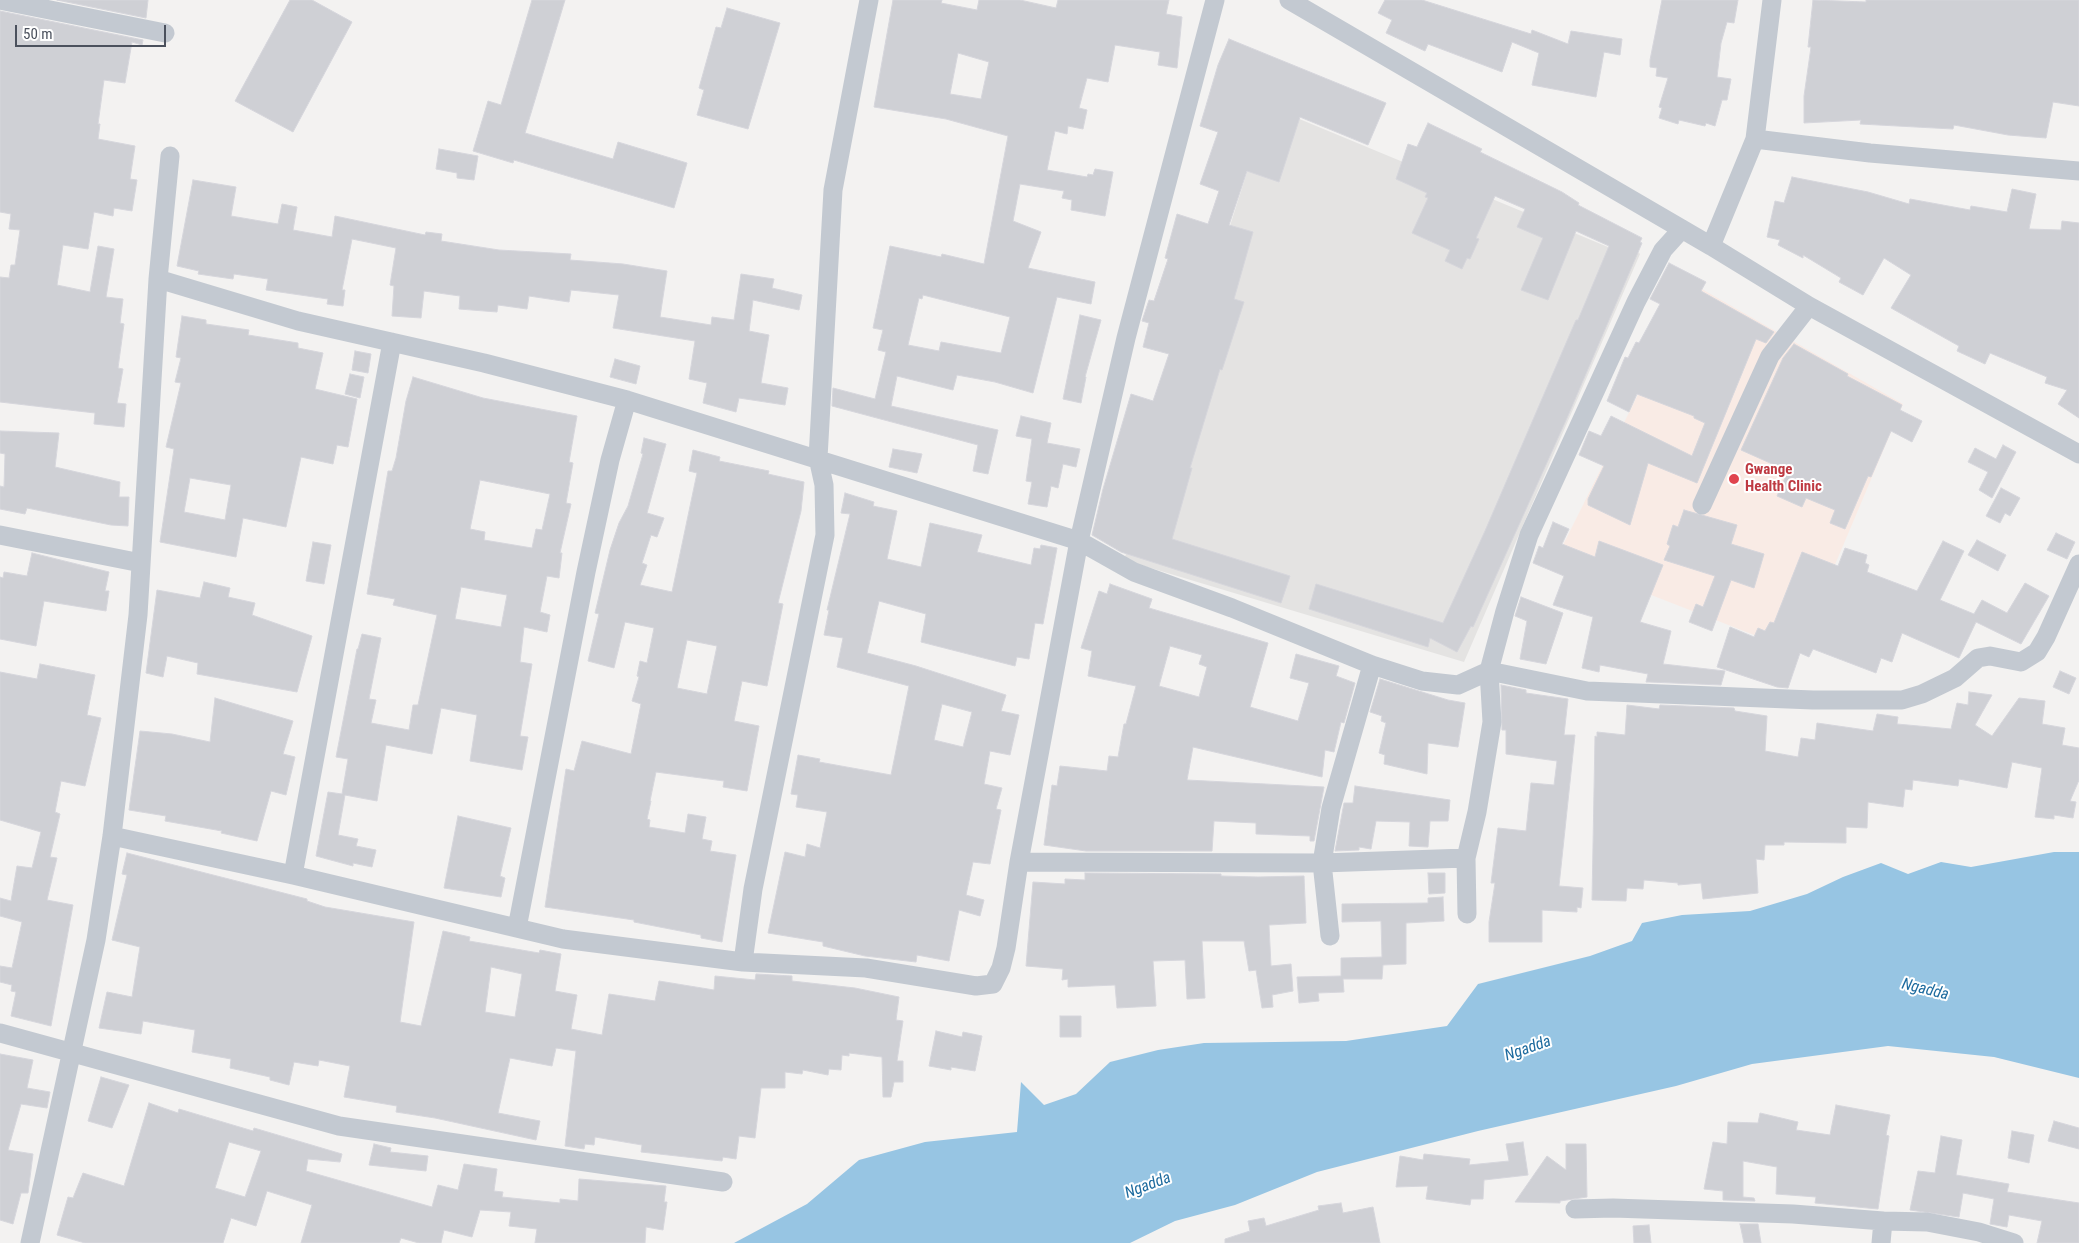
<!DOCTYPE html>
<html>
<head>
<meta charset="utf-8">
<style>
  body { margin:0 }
  #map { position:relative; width:2079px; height:1243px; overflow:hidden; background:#f3f2f1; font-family:"Roboto Condensed",sans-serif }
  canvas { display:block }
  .scale { position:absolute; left:15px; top:25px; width:151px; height:22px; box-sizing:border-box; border:2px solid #4b515d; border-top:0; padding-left:6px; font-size:15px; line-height:18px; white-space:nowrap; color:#4b515d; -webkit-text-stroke:4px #fff; paint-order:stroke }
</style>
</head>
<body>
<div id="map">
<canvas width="2079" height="1243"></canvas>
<div class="scale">50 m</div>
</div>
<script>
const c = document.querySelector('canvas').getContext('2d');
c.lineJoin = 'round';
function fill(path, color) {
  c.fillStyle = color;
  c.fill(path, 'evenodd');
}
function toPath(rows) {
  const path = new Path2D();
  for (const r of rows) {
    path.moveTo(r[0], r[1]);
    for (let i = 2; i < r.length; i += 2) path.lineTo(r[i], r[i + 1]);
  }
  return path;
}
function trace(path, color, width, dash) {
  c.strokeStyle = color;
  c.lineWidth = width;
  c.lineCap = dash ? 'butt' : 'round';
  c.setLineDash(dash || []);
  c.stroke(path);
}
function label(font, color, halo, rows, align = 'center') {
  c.font = font + ' "Roboto Condensed",sans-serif';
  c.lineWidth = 4;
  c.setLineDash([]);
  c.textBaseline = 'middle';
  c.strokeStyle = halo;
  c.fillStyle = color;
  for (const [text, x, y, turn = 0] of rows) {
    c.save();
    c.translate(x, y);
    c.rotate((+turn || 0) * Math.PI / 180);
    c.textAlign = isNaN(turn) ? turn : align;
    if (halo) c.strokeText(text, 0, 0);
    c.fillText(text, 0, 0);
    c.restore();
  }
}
const education = toPath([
  [1268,106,1620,252,1636,250,1640,254,1464,662,1124,560]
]);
const medical = toPath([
  [1693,284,1903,404,1798,652,1615,581,1559,553]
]);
const water = toPath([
  [2054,852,2079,852,2079,1078,1994,1057,1888,1046,1752,1064,1676,1086,1478,1131,1317,1172,1235,1205,1175,1221,1130,1243,734,1243,807,1204,859,1160,925,1142,1017,1132,1021,1082,1044,1105,1076,1094,1110,1062,1158,1050,1204,1043,1346,1041,1447,1026,1478,984,1590,956,1632,941,1642,923,1682,915,1750,911,1807,894,1843,877,1881,863,1908,874,1941,862,1971,867]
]);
const building = toPath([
  [57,0,148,0,146,18,57,0],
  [290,0,312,0,352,22,293,132,235,101,290,0],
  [532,0,565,0,525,133,613,159,618,142,687,163,674,208,514,160,513,163,473,151,488,101,501,105,532,0],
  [893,0,942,0,941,3,977,10,979,0,1020,0,1056,8,1058,0,1169,0,1166,14,1182,17,1177,68,1158,65,1160,52,1115,45,1108,82,1087,78,1079,108,1087,110,1083,129,1068,126,1067,134,1055,131,1047,170,1087,177,1088,174,1093,175,1095,169,1113,172,1105,216,1071,210,1072,200,1062,198,1064,191,1020,184,1013,221,1041,232,1028,268,1095,282,1091,304,1057,297,1033,393,995,382,957,375,953,390,897,376,891,406,998,430,988,474,973,471,978,445,832,406,833,388,875,399,886,352,878,350,883,330,873,328,890,246,941,257,942,254,984,264,1008,136,946,119,874,107,893,0],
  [958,53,989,62,981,99,950,94,958,53],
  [923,295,1010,317,1001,353,941,342,939,351,908,345,919,298,922,299,923,295],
  [1385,0,1422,0,1531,34,1532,30,1568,44,1571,31,1622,39,1620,55,1604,52,1596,97,1532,85,1539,53,1512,42,1502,72,1428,44,1425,51,1386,33,1392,20,1378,13,1385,0],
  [1662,0,1738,0,1734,23,1727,22,1721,43,1717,77,1731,79,1727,100,1722,100,1715,126,1706,123,1705,126,1679,120,1678,124,1659,118,1662,108,1659,107,1668,78,1656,76,1657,68,1650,67,1650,60,1662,0],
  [1813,0,1866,2,1866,0,2079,0,2079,106,2053,102,2046,138,2008,135,1954,125,1953,129,1860,124,1861,120,1804,123,1804,96,1811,47,1808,47,1813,0],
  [727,8,780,23,748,129,697,115,704,90,699,88,716,27,721,28,727,8],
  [0,11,143,40,142,45,132,42,125,83,104,80,98,124,100,124,98,139,135,146,130,179,137,180,132,211,114,208,113,216,94,212,88,249,63,245,57,285,90,292,98,246,114,249,106,297,123,299,120,323,124,324,118,368,123,369,117,403,126,404,124,427,94,424,95,413,0,402,0,277,9,278,11,265,15,265,20,230,9,229,11,214,0,212,0,11],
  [1229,39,1386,103,1368,145,1300,117,1279,182,1247,171,1229,225,1253,232,1234,299,1244,302,1222,370,1220,369,1190,468,1192,468,1172,539,1290,576,1281,603,1121,552,1092,535,1103,489,1131,394,1153,401,1169,354,1143,347,1149,323,1142,321,1149,300,1154,301,1168,259,1165,258,1177,214,1208,224,1219,191,1200,184,1218,132,1200,126,1218,65,1229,39],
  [1428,123,1482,149,1480,152,1562,192,1579,203,1578,205,1642,238,1640,242,1642,243,1567,418,1473,627,1471,626,1457,652,1430,638,1428,647,1309,609,1316,584,1443,623,1485,531,1576,320,1578,320,1609,246,1576,231,1548,300,1521,290,1543,238,1517,227,1525,209,1495,196,1476,238,1479,239,1470,259,1467,258,1462,269,1445,261,1450,250,1412,233,1428,198,1425,197,1427,193,1396,179,1408,144,1417,147,1428,123],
  [439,149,478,156,474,180,457,178,457,173,436,169,439,149],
  [1792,177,1868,192,1909,204,1910,199,1970,210,1971,206,2007,212,2012,189,2036,194,2029,229,2061,230,2062,221,2079,223,2079,418,2058,404,2067,390,2045,383,2047,377,1990,353,1985,364,1957,351,1959,346,1891,308,1911,275,1884,258,1863,295,1839,282,1841,278,1803,255,1803,258,1778,245,1780,240,1767,237,1775,201,1784,203,1792,177],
  [193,180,236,187,231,216,278,224,282,204,297,207,293,230,332,237,335,216,425,235,426,232,442,234,441,241,499,250,571,254,570,260,623,264,667,271,660,317,711,325,712,317,734,320,741,274,774,279,772,288,802,295,799,310,753,300,749,331,769,335,761,383,788,388,785,405,739,398,736,412,703,403,707,383,689,379,695,341,613,328,619,295,571,290,569,302,529,296,527,309,498,305,497,312,459,309,460,296,424,291,421,318,392,316,394,286,390,285,396,248,352,239,342,290,345,290,343,306,327,304,328,299,266,290,268,279,234,274,233,279,198,274,199,271,177,266,193,180],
  [1669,263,1706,282,1701,291,1774,332,1766,343,1756,339,1697,483,1648,463,1630,525,1588,505,1588,499,1604,466,1579,455,1589,431,1601,436,1611,416,1692,456,1705,423,1694,418,1694,416,1637,394,1629,412,1607,401,1625,357,1628,358,1636,342,1639,343,1660,304,1650,299,1669,263],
  [1080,315,1101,320,1085,377,1086,377,1081,403,1063,399,1080,315],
  [182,316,206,320,206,324,249,330,248,335,298,343,298,348,323,353,315,389,357,399,348,447,337,445,333,464,301,457,286,527,243,518,236,557,160,542,174,449,166,447,181,383,175,382,181,358,176,357,182,316],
  [190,478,231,485,225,520,184,512,190,478],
  [1794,344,1848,374,1847,376,1902,405,1900,410,1922,421,1912,442,1891,431,1871,477,1868,476,1845,529,1830,523,1835,510,1806,498,1802,507,1777,496,1788,471,1741,450,1783,358,1794,344],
  [355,351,371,354,368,373,352,370,355,351],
  [615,359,640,366,636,384,610,377,615,359],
  [350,374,364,377,360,398,345,394,350,374],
  [413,377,483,398,577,416,569,462,573,463,566,503,571,504,560,553,562,553,559,578,547,576,540,612,550,615,547,632,524,627,520,662,532,664,520,736,528,737,522,770,470,761,477,715,441,708,432,754,386,745,377,801,345,795,338,835,358,839,356,846,376,850,372,867,353,863,353,866,316,856,328,792,342,794,348,759,336,757,357,649,358,649,362,634,381,638,369,699,376,700,371,723,409,730,413,705,418,705,437,615,393,605,395,599,367,594,388,471,392,471,396,458,406,401,413,377],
  [480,480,550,494,542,530,536,529,532,548,484,540,485,532,470,529,480,480],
  [461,587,507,595,501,627,455,619,461,587],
  [1021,416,1051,423,1047,443,1080,449,1076,467,1063,464,1058,488,1051,486,1047,507,1028,504,1032,482,1026,481,1032,439,1016,436,1021,416],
  [0,431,59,433,55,467,120,482,119,497,129,497,128,526,111,525,27,508,25,514,0,509,0,486,4,487,5,454,0,453,0,431],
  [644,438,666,444,647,513,664,518,657,537,651,535,642,563,647,565,640,585,672,592,697,473,689,471,693,450,720,457,719,461,769,471,768,474,804,482,801,511,778,603,783,604,767,686,742,681,734,721,759,726,747,791,723,787,724,781,656,772,650,801,651,801,647,819,650,820,649,827,685,833,688,814,706,817,702,839,712,841,710,851,736,855,722,942,701,938,701,935,634,922,634,920,545,907,566,769,574,771,582,741,631,754,641,704,632,701,639,677,637,676,640,661,647,663,654,628,625,622,614,668,588,661,599,614,595,613,610,550,619,523,628,506,643,454,641,453,644,438],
  [687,640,717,646,707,694,677,688,687,640],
  [2003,445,2016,452,1992,498,1979,490,1988,472,1968,462,1975,448,1996,459,2003,445],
  [893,449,922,454,917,473,889,467,893,449],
  [2001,488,2020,498,2010,516,2005,513,2000,523,1986,516,2001,488],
  [845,493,874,502,873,506,897,511,887,559,921,567,930,523,982,535,977,552,1031,565,1034,548,1040,549,1041,545,1057,548,1043,624,1035,623,1029,659,1017,657,1015,666,921,642,926,614,879,601,867,653,916,666,1006,695,1001,711,1019,715,1010,755,990,751,984,784,1002,788,996,809,1001,810,990,864,973,862,966,895,984,900,980,916,959,910,949,961,917,955,916,962,865,956,823,946,823,942,768,933,785,852,805,857,807,844,820,848,827,812,796,807,798,795,791,794,798,755,820,759,819,762,891,775,909,686,837,667,843,638,824,635,829,610,827,610,850,514,841,513,845,493],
  [942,704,972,712,963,747,934,740,942,704],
  [1684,510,1737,525,1731,544,1764,554,1754,588,1731,580,1712,631,1689,622,1696,604,1703,607,1715,576,1664,560,1670,546,1667,544,1673,525,1678,527,1684,510],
  [1553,522,1569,529,1562,544,1595,557,1599,541,1663,565,1640,622,1671,631,1663,664,1725,671,1721,685,1649,682,1646,682,1648,674,1600,665,1599,672,1582,668,1593,617,1553,605,1564,576,1533,563,1539,546,1543,548,1553,522],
  [2056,533,2075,542,2067,559,2047,550,2056,533],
  [1977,540,2006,555,1998,571,1968,555,1977,540],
  [1943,541,1964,551,1940,600,1974,614,1982,600,2007,613,2025,583,2049,596,2021,644,1976,622,1959,658,1902,633,1892,662,1881,658,1876,673,1813,649,1809,657,1800,653,1788,688,1777,687,1717,667,1730,627,1754,637,1758,628,1765,631,1770,622,1774,623,1802,552,1838,566,1845,548,1867,555,1865,563,1869,565,1867,572,1917,591,1943,541],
  [313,542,331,545,324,584,306,581,313,542],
  [32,553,109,572,105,591,109,591,106,611,44,601,36,646,0,639,0,577,3,578,4,572,27,576,32,553],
  [204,582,230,588,228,597,255,603,252,615,312,636,297,692,197,674,198,663,167,656,163,677,146,673,157,590,200,598,204,582],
  [1110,584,1152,599,1149,608,1268,643,1250,707,1298,721,1309,683,1290,678,1296,654,1339,666,1336,676,1355,683,1344,723,1341,722,1334,752,1325,750,1322,777,1193,747,1187,780,1324,787,1314,841,1310,841,1310,836,1256,834,1256,823,1214,821,1212,851,1086,851,1044,845,1052,785,1057,786,1060,766,1107,771,1109,756,1118,757,1124,724,1126,724,1136,686,1088,676,1092,651,1081,648,1099,591,1107,594,1110,584],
  [1170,646,1202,655,1199,664,1207,667,1199,697,1159,686,1170,646],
  [1521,597,1563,613,1546,664,1520,659,1527,621,1515,616,1521,597],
  [40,664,95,675,87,715,101,718,85,786,61,781,55,812,60,814,50,857,57,858,47,900,73,905,51,1026,11,1016,16,992,11,991,12,985,0,982,0,966,12,968,22,922,0,916,0,898,11,901,17,866,32,868,41,832,0,820,0,672,37,679,40,664],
  [2060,671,2076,678,2069,694,2053,687,2060,671],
  [1380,679,1448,700,1465,703,1458,747,1428,743,1427,774,1384,764,1385,755,1379,753,1386,723,1381,721,1382,716,1370,712,1380,679],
  [1501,685,1526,690,1526,693,1568,699,1564,735,1575,735,1559,886,1583,888,1581,908,1577,907,1577,912,1542,910,1542,942,1489,942,1489,922,1495,883,1491,883,1498,828,1526,831,1531,783,1554,785,1557,761,1506,754,1506,730,1502,730,1501,685],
  [1969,692,1992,695,1975,725,1992,736,2019,698,2045,701,2042,724,2065,728,2062,745,2079,748,2079,780,2070,801,2076,802,2073,818,2054,815,2054,819,2035,817,2042,768,2012,762,2007,788,1959,779,1958,786,1913,780,1912,790,1905,789,1903,807,1868,802,1867,828,1846,827,1846,843,1784,842,1784,845,1765,845,1764,860,1756,859,1758,893,1703,899,1701,883,1678,885,1678,883,1644,880,1643,889,1627,888,1626,901,1592,900,1595,736,1597,737,1597,732,1625,735,1627,705,1659,709,1660,705,1734,708,1735,711,1767,716,1765,751,1798,757,1801,738,1815,740,1817,723,1873,731,1877,714,1898,717,1897,724,1951,729,1957,703,1968,705,1969,692],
  [215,698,293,721,283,754,295,757,286,795,271,791,257,841,221,833,222,831,165,821,166,816,129,810,140,731,172,734,210,742,215,698],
  [1355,786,1450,800,1448,821,1430,821,1428,847,1409,846,1410,822,1376,821,1371,849,1359,847,1359,850,1335,851,1344,803,1353,803,1355,786],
  [458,816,511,828,500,876,505,878,501,897,444,888,458,816],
  [127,853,307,899,307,901,325,907,414,922,400,1022,421,1026,443,931,470,937,469,941,539,953,540,950,561,954,555,991,577,995,571,1029,602,1035,609,994,655,1001,659,981,714,990,715,976,755,980,756,974,792,976,792,981,855,988,899,997,896,1020,903,1021,897,1061,903,1061,903,1082,894,1082,891,1097,883,1097,882,1057,849,1053,849,1056,842,1055,841,1070,829,1069,828,1075,803,1070,802,1074,785,1072,785,1088,761,1088,755,1138,739,1136,736,1159,723,1157,722,1161,641,1152,642,1145,595,1137,594,1145,585,1144,584,1149,565,1146,576,1051,556,1048,552,1066,510,1058,498,1113,540,1121,536,1140,435,1118,396,1112,397,1106,344,1097,350,1066,319,1060,318,1066,294,1062,289,1085,270,1080,270,1077,230,1068,231,1059,192,1052,195,1030,143,1021,141,1034,99,1028,107,992,132,997,140,947,112,940,127,875,122,874,127,853],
  [491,967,522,974,515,1017,485,1012,491,967],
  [1085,873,1221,874,1221,876,1258,877,1304,876,1306,923,1269,925,1271,966,1291,964,1293,991,1272,995,1273,1007,1262,1008,1256,970,1249,971,1244,941,1202,941,1205,998,1187,999,1185,960,1153,961,1156,1006,1117,1008,1115,985,1068,987,1068,979,1062,980,1063,969,1026,966,1033,882,1065,884,1065,879,1085,880,1085,873],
  [1428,873,1445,873,1445,893,1429,894,1428,873],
  [1443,897,1444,921,1406,923,1406,964,1383,965,1382,979,1343,979,1344,992,1318,993,1319,1001,1299,1003,1297,977,1341,976,1341,958,1382,957,1381,921,1342,922,1342,904,1428,903,1428,898,1443,897],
  [1060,1016,1081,1016,1081,1037,1060,1037,1060,1016],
  [936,1031,962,1037,963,1032,982,1036,975,1071,951,1067,951,1070,929,1066,936,1031],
  [0,1054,33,1060,27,1088,50,1092,47,1108,21,1104,8,1150,33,1154,28,1193,21,1193,13,1224,0,1220,0,1054],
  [101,1077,129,1085,112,1128,88,1121,101,1077],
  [149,1103,178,1113,179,1109,253,1131,254,1128,342,1154,340,1162,308,1159,306,1171,432,1207,438,1185,458,1190,464,1164,497,1169,494,1191,503,1192,502,1197,560,1203,560,1199,578,1201,579,1179,666,1186,664,1202,667,1202,663,1230,646,1227,645,1243,535,1243,537,1229,509,1226,511,1212,480,1210,472,1237,444,1230,441,1243,419,1243,401,1238,399,1243,301,1243,312,1205,267,1191,256,1226,231,1218,223,1243,85,1243,57,1235,68,1197,73,1198,83,1173,124,1186,149,1103],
  [229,1142,261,1151,245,1197,215,1188,229,1142],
  [1836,1105,1890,1115,1886,1135,1889,1136,1878,1209,1815,1203,1816,1197,1776,1194,1777,1167,1743,1161,1743,1197,1754,1198,1755,1201,1723,1200,1723,1191,1704,1189,1713,1142,1727,1144,1728,1122,1758,1123,1760,1113,1798,1122,1796,1130,1830,1135,1836,1105],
  [2054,1121,2079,1128,2079,1149,2048,1141,2054,1121],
  [2012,1131,2034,1135,2029,1163,2008,1158,2012,1131],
  [1941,1136,1962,1140,1956,1175,2009,1184,2007,1192,2079,1203,2079,1243,2037,1243,2042,1221,2009,1215,2007,1227,1990,1224,1994,1199,1963,1193,1959,1217,1910,1210,1918,1171,1935,1173,1941,1136],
  [1523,1142,1528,1175,1484,1180,1483,1199,1471,1199,1470,1205,1426,1199,1428,1186,1396,1187,1400,1156,1423,1160,1424,1154,1470,1159,1469,1165,1509,1161,1506,1144,1523,1142],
  [374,1144,391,1148,390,1152,428,1156,426,1171,369,1165,374,1144],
  [1566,1144,1586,1144,1587,1197,1560,1201,1560,1203,1515,1202,1547,1156,1566,1170,1566,1144],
  [1341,1203,1343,1213,1373,1207,1380,1243,1225,1243,1225,1239,1250,1231,1248,1221,1264,1218,1266,1226,1319,1210,1318,1206,1341,1203],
  [1740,1224,1758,1224,1761,1243,1744,1243,1740,1224],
  [1649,1225,1651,1243,1634,1243,1633,1226,1649,1225]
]);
const minor = toPath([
  [0,0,165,33],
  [1289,0,1711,246],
  [1755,139,1870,153,2079,171],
  [158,279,298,321,484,363,627,400,1079,541,1134,572,1232,608,1372,665,1422,681,1458,685,1489,671,1587,691,1813,700,1902,700,1922,694,1955,678,1978,658,1990,656,2021,662,2037,652,2046,637,2079,564],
  [1809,306,2079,454],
  [1702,505,1770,356,1809,306,1711,246,1755,139,1772,0],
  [0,535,141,563],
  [112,836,293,875,563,939,743,962,866,968,976,986,993,984,1001,968,1006,948,1019,862,1079,541,1126,338,1215,0],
  [1019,862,1322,863,1466,858],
  [293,875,392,342],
  [1467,914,1466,858,1477,812,1492,722,1489,671,1505,611,1529,535,1636,302,1663,250,1682,229],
  [517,928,586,572,610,460,627,400],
  [1330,936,1322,863,1331,808,1372,665],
  [743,962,753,889,825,535,824,485,818,458,833,190,869,0],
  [0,1033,339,1126,723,1182],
  [1575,1209,1613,1208,1793,1214,1883,1221,1927,1222,1979,1232,2014,1243],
  [30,1243,96,940,112,836,138,615,158,279,170,156],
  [1881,1243,1883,1221]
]);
const markers = [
  [1734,479,6,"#e0444e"]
];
const healthNames = [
  ["Gwange",1745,470],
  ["Health Clinic",1745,487]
];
const waterNames = [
  ["Ngadda",1925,990,14],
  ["Ngadda",1528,1049,-19],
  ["Ngadda",1148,1186,-21]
];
fill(education, '#e4e3e2');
fill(medical, '#f9ebe5');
fill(water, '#97c5e3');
fill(building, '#cfd0d5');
trace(building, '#d6d6dc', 1);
trace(minor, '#c3c9d1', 19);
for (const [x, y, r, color] of markers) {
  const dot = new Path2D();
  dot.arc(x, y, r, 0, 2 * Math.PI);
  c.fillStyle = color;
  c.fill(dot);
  trace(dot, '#fff', 2);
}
label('bold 15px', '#be3a42', '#fff', healthNames, 'left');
label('italic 16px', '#1c6a9e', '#fff', waterNames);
</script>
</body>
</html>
